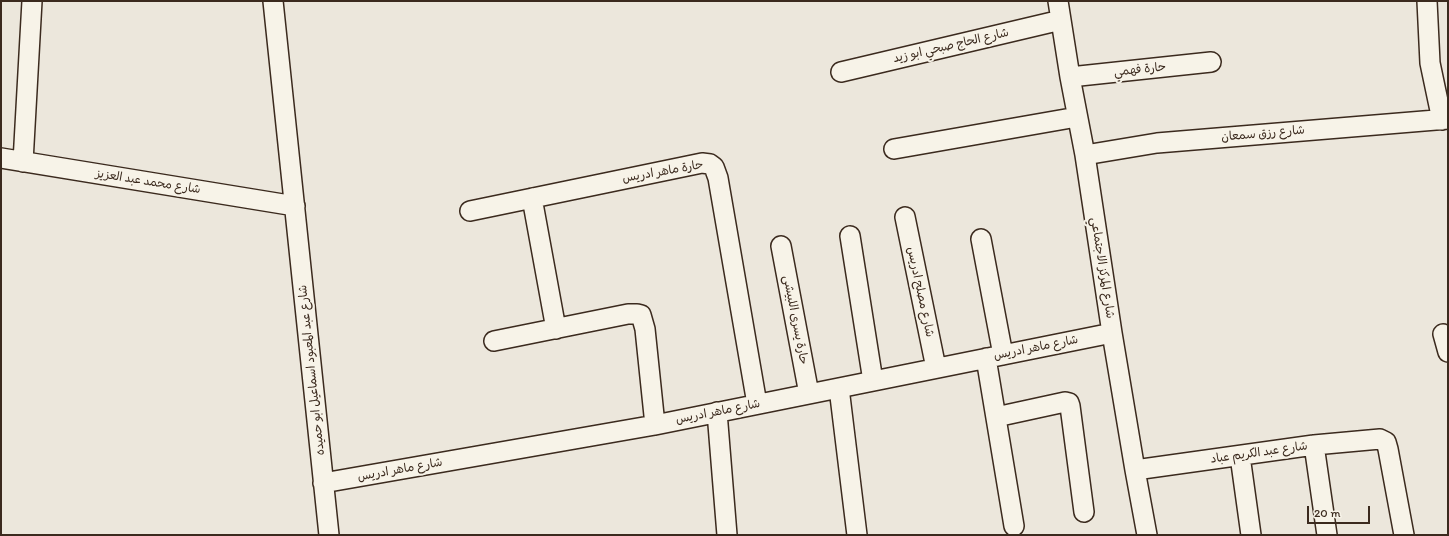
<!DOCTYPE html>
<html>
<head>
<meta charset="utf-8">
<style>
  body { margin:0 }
  #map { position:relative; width:1449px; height:536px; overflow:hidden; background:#ece7dc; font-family:Itim,sans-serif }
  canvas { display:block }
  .frame { position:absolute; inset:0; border:2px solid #3b2a1e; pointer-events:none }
  .scale { position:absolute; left:1307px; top:506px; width:63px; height:18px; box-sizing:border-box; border:2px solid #3b2a1e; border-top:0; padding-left:5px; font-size:12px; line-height:14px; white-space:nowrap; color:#3b2a1e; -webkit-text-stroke:3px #f7f3e8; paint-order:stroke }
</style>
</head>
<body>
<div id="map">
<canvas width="1449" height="536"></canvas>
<div class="frame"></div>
<div class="scale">20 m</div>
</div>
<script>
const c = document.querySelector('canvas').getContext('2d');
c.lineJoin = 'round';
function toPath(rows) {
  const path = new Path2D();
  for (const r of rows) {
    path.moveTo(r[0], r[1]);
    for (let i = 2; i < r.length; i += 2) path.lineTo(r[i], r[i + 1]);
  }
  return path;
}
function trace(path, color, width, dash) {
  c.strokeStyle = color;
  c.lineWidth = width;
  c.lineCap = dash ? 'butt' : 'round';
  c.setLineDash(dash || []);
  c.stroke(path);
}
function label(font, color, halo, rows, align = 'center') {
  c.font = font + ' Itim,"Playpen Sans Arabic",sans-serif';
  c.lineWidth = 4;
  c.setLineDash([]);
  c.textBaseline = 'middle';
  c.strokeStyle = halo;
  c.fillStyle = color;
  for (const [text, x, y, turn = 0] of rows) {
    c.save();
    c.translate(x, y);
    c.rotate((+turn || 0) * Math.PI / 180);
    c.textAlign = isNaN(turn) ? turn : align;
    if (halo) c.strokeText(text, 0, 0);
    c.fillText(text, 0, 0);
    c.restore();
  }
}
const minor = toPath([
  [273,1,329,535],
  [1058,1,1070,77,1085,155,1112,333,1135,470,1147,535],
  [1427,1,1430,63,1442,120],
  [841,72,1061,20],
  [1070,77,1211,62],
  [894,149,1077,117],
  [1085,155,1157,143,1448,119],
  [1,158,295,206],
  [23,162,32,1],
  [532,198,556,329],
  [470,211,702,163,710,164,714,167,718,178,757,404],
  [905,217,936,368],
  [850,236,873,381],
  [981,239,1003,355],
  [781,246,809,394],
  [1443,334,1448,352],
  [494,341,628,314,637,314,641,315,645,329,655,425],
  [986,358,1014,526],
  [839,388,857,535],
  [717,412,727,535],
  [996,417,1065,402,1069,403,1070,406,1084,512],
  [1314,445,1327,535],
  [1240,456,1251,535],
  [1135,470,1314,445,1380,439,1386,442,1388,449,1404,535],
  [323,483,655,425,1112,333]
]);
const streetNames = [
  ["شارع الحاج صبحي ابو زيد",951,46,-13],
  ["حارة فهمي",1140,70,-6],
  ["شارع رزق سمعان",1263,134,-5],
  ["حارة ماهر ادريس",663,172,-10],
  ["شارع محمد عبد العزيز",148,182,9],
  ["شارع المركز الاجتماعي",1102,268,81],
  ["شارع مصلح ادريس",920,292,78],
  ["حارة يسرى اللبيشى",795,320,79],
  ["شارع ماهر ادريس",1036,348,-11],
  ["شارع عبد المعبود اسماعيل ابو حميده",312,370,-96],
  ["شارع ماهر ادريس",718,412,-11],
  ["شارع عبد الكريم عباد",1259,453,-8],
  ["شارع ماهر ادريس",400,470,-10]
];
trace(minor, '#3b2a1e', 22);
trace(minor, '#f7f3e8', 19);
label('12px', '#3b2a1e', '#f7f3e8', streetNames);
</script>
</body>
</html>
